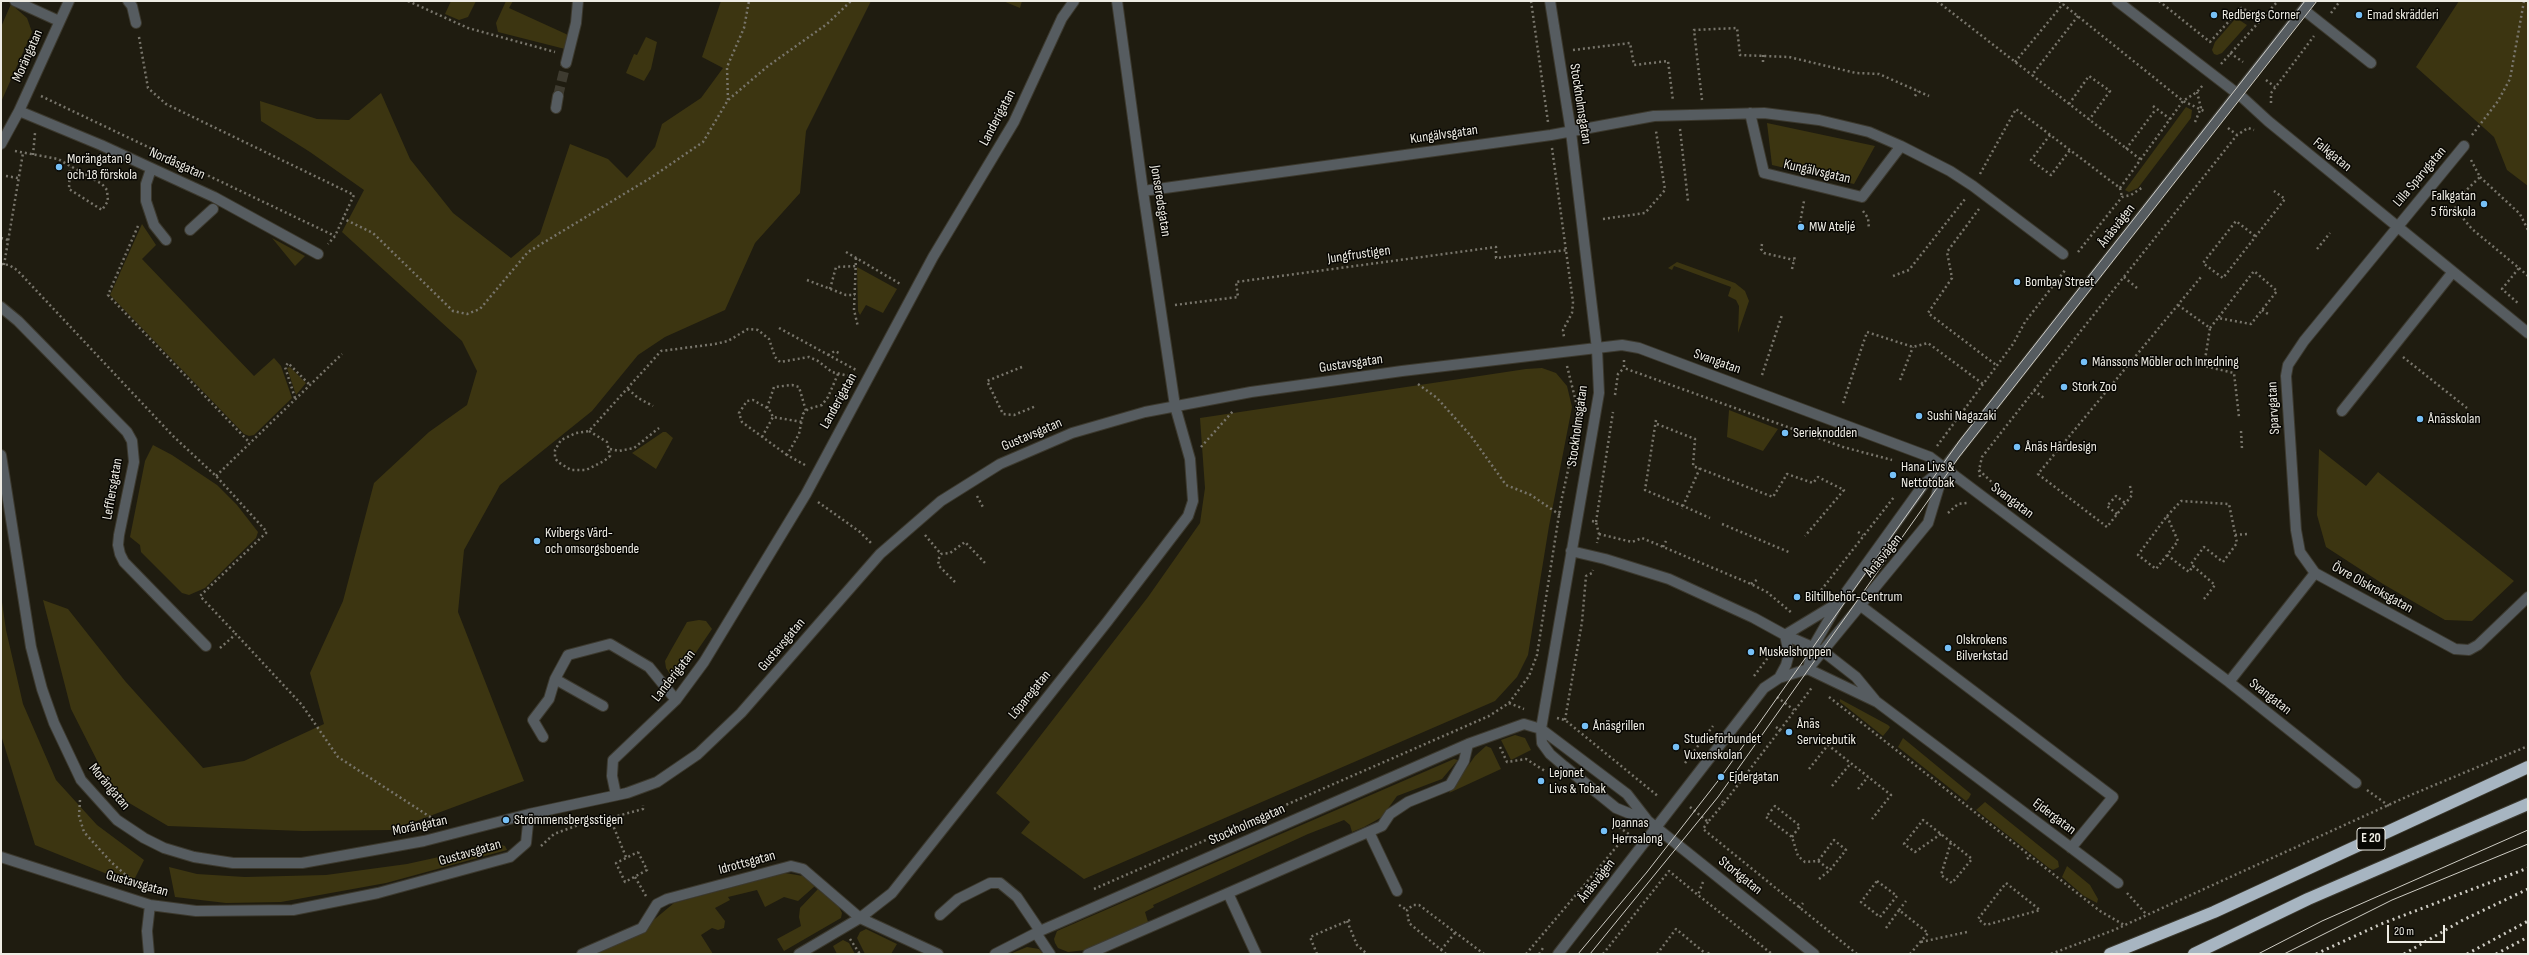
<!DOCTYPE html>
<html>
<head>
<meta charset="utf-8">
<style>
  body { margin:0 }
  #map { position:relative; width:2529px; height:955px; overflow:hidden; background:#1f1c10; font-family:"Sofia Sans Condensed",sans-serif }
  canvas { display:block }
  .frame { position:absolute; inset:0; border:2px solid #eeece4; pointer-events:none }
  .scale { position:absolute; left:2387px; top:925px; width:58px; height:18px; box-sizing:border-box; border:2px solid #eeece4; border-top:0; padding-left:5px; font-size:12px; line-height:14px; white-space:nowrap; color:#eeece4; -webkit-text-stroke:3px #080703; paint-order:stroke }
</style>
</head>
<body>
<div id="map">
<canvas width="2529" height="955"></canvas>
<div class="frame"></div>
<div class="scale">20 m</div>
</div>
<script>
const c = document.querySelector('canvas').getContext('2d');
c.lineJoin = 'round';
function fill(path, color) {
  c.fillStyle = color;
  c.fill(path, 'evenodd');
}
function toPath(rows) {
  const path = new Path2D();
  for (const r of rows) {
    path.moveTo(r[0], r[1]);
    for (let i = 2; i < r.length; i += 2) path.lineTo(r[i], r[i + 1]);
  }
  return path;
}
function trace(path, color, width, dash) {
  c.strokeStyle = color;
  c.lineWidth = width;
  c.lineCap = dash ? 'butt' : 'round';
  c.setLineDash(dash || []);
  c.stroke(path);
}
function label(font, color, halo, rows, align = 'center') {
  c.font = font + ' "Sofia Sans Condensed",sans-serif';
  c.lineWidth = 3;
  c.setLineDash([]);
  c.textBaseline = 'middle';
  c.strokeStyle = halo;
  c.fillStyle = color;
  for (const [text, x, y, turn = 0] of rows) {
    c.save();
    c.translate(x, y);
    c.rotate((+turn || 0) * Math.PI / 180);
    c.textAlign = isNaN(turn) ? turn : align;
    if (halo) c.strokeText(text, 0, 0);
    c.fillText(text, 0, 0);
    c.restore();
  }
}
const green = toPath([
  [451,1,476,1,468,17,459,20,445,14],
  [506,1,513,1,509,8,566,34,569,36,565,49,498,32,496,23],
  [721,1,871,1,806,131,800,193,755,243,725,310,665,337,638,355,592,411,500,485,464,550,458,612,524,781,392,830,303,831,168,826,114,794,71,709,43,600,68,609,125,681,203,768,244,761,324,724,310,673,343,601,374,483,429,432,467,405,477,371,462,341,342,232,364,190,310,152,261,121,260,101,317,119,349,120,381,93,410,159,453,213,511,258,540,234,570,144,608,159,627,178,655,147,662,124,701,98,723,68,702,57],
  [1003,1,1022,1,1020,8],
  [2459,1,2528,1,2528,186,2507,170,2494,137,2416,67],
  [11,4,27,18,32,32,1,102,1,27],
  [2236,18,2247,25,2222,53,2217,55,2214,54,2212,50,2215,42],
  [646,37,657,42,651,69,644,81,626,73,634,54,637,55],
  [2186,107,2192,110,2191,118,2138,188,2129,192,2125,190],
  [1767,123,1875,146,1854,184,1772,165],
  [142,224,156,245,142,259,254,376,274,358,281,366,292,398,254,435,249,436,244,434,110,295],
  [272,238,305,256,295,266],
  [1677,262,1735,283,1745,291,1749,301,1738,333,1739,306,1736,300,1728,296,1731,287,1674,266,1672,270,1668,268],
  [857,267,897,289,883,313,866,305,860,315,858,311],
  [290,367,306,383,296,395,287,368],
  [1542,368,1556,373,1567,386,1572,407,1549,526,1528,655,1517,677,1495,701,1084,879,1021,833,1030,822,996,793,1148,597,1200,523,1205,488,1200,418,1526,369],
  [1729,410,1778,429,1763,451,1727,437],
  [663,432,666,432,673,438,656,469,632,453],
  [153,445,172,455,217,485,237,505,258,532,256,538,205,588,189,595,182,593,141,552,140,545,130,537,145,461],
  [2319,449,2366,486,2378,472,2514,581,2472,621,2445,620,2383,584,2326,547,2317,515],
  [1,595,6,630,23,704,56,780,97,825,144,860,132,884,35,845,1,735],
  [699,620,706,621,712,629,688,664,670,674,666,668,665,661,671,650,687,622],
  [1840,699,1888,725,1890,727,1888,730,1883,736,1840,702],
  [1515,735,1525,738,1531,750,1511,760,1501,740],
  [1903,738,1971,794,1969,798,1966,801,1898,747],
  [1486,746,1491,748,1501,769,1449,793,1475,756],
  [1454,759,1458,760,1442,779,1397,796,1382,817,1364,827,1352,832,1350,825,1344,820,1308,834,1153,905,1154,907,1145,912,1148,922,1086,950,1068,952,1058,948,1055,943,1054,939,1057,931],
  [1985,802,2058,861,2059,867,2053,870,2049,868,1976,810],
  [498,844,505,846,507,850,386,883,281,902,226,903,175,897,169,867,197,874,245,877,326,875,407,864],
  [2067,866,2090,885,2098,899,2097,903,2084,896,2062,877],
  [785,873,803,876,815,886,798,901,784,897,765,907,757,890,728,897,730,900,715,908,725,921,724,928,718,930,712,928,701,935,713,954,594,954,632,938,674,903],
  [818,889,839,907,842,913,841,918,784,951,777,939,801,926,799,917,800,908],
  [866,929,897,944,891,954,865,954,857,938,860,932],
  [843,940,849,943,855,954,837,954,833,946],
  [1027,947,1039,949,1043,954,1010,954]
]);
const minorTunnel = toPath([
  [558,96,566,63]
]);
const path = toPath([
  [408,1,468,28,555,52],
  [1531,1,1548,122],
  [1937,1,2032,75],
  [2059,1,2183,101,2206,112],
  [2159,1,2210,42,2241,8,2264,18],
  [2331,13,2340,1],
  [2078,16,2032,75,2140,159],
  [139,37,148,88,166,104,354,195,335,236,328,244],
  [1573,50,1630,43,1634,65,1668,61,1673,101],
  [2230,53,2243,62],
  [1763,62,1763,55],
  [2015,62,2063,4],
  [2221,64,2278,1],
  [2266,80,2275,87],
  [41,96,335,236],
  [1915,96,1918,91],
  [728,100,727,67,744,28,749,1],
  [1702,100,1694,30,1737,28,1740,55,1789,57,1856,73,1879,74,1929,96],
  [2271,103,2271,93,2314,36],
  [2069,104,2089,76,2110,91,2089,120],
  [2153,106,2170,119],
  [2195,122,2201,108,2197,92],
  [2228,128,2237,135],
  [1680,129,1688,201],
  [2050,135,2031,160,2051,175,2070,150],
  [2472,135,2498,101,2510,79,2524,1],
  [1552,148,1573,302,1572,313,1563,330,1564,337],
  [2126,149,2156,109],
  [15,151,58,159,102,184,107,190,108,201,102,210,69,189,70,167],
  [33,155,35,133],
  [2471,160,2480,177,2454,202,2456,210,2472,229,2519,268,2502,289,2519,304],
  [1980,174,2016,109,2120,188,2122,197],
  [6,176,18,178],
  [2480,177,2520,214,2528,230],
  [2120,188,2183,101,2197,92,2203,85],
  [1979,209,1947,252,1952,278,1928,313,1996,365],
  [1863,211,1868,218,1869,229],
  [342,218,373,233,453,311,467,314,480,309,528,252,652,177,703,142,728,100,768,66,827,24,851,1],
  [1603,219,1645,213,1665,190,1656,131],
  [1800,223,1804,201],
  [138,226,108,295,250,443],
  [2255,236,2236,221,2203,263,2223,278,2285,199,2274,191],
  [1,238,8,240],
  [1762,244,1761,249,1764,253,1794,260],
  [2317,249,2330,233],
  [846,252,902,285],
  [2078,252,2122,197,2131,195,2143,187],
  [856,258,854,310,858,327],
  [1,264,9,265,17,270,173,436,216,476,267,532,200,596,236,634],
  [4,265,23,153],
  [2519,268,2528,276],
  [1792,269,1795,256],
  [1893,276,1909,270,1965,199],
  [2124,277,2137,288],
  [807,280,846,295,855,295],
  [830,289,836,267,856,266],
  [1175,305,1238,297,1236,282,1496,247,1496,258,1567,250],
  [2178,305,2210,328,2204,366,2234,373,2239,417],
  [2262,310,2268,314],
  [779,328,856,370],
  [2210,328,2218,318,2251,324,2277,291,2254,271,2218,318],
  [828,355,835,351,839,353],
  [2403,357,2467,408],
  [1624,360,1624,368,1843,447,1892,460],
  [1567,366,1577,406,1576,428],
  [1022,367,987,381,1003,414,1014,415,1036,406],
  [1762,375,1782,315],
  [1900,380,1913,347],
  [1418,384,1437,398,1471,436,1506,485,1531,495,1560,515],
  [628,389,638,398,653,406],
  [2034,390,2045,399],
  [1615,395,1618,374,1624,368],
  [295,398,285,367,288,363,309,384],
  [1843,403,1867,332,1913,347,1928,343,1983,384],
  [767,408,774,387,792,385,799,387,806,411],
  [1656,420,1645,490,1683,506,1682,509],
  [1657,424,1695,439,1693,466,1773,497,1787,474,1813,483,1818,477,1844,490,1805,536],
  [589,431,607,442,610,456,604,461,586,470,571,470,558,462,555,458,555,450,561,440,576,433,589,431,661,351,715,344,728,341,748,329,758,330,769,339,775,357,780,362,809,357,818,361,832,372,853,377],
  [2241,431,2242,449],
  [762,437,773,417],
  [1806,438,1808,435],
  [1937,446,2013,344,2025,322,2066,269],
  [1201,447,1234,410],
  [610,449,619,451,634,448,659,428],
  [787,455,742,422,739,413,747,401,753,400,769,409,773,417,802,422],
  [805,465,787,455,799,434,803,414,808,409,822,405,828,397,838,374],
  [1700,468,1683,506,1710,518],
  [1979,470,1999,489],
  [216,476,342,354],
  [1980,477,1979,470,1982,457,2072,342,2237,135,2248,128,2254,130],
  [2130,486,2132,495,2107,527,2038,474,2201,277],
  [977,496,984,509],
  [818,502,860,532,871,543],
  [1948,513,1958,504,1967,503],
  [2117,514,2107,506,2116,496,2125,503],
  [2167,516,2181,501,2229,504,2237,543,2223,562,2204,547,2191,564,2193,566],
  [2167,516,2178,541,2156,569,2138,555,2167,516],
  [1592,521,1596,522,1599,534,1597,543],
  [1596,522,1613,412],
  [1722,524,1791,553],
  [1858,532,1863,535],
  [1599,534,1632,542,1642,538,1751,584,1767,592,1793,614],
  [925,535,941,554],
  [2235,535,2247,534],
  [1663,547,1666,541],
  [2167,555,2189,572,2193,566,2215,585,2204,599],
  [955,582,939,566,938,560,941,554,950,553,965,542,985,563],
  [1751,584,1758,579],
  [1815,598,1894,497],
  [220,648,236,634,302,705,338,757,438,822],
  [1754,676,1773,651],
  [1777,697,1794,710],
  [1829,697,2100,911,2124,925],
  [1509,703,1524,709],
  [1557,718,1565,720,1659,797],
  [1565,720,1582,622,1586,576,1592,573,1593,570],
  [1776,727,1780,730,1813,686],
  [1500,747,1507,762,1526,759,1545,771],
  [1685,763,1713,726],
  [1809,769,1828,745,1891,795,1872,819],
  [1832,786,1851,763],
  [1858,789,1868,777],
  [2367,790,2389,806],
  [80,800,79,816,84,832,111,862,135,883],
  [1724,803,1780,730],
  [1690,807,1708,822,1724,803,1722,801],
  [1708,822,1703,829,1857,954],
  [1619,827,1630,835],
  [1941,834,1915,852,1904,844,1923,820,1941,834,1972,859,1952,883,1941,875,1951,842],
  [1792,837,1800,826,1775,806,1766,817,1792,837,1798,856,1805,862,1818,861,1830,870,1846,850,1834,840,1818,861],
  [541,846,554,834,589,821,610,818],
  [638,852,647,870,625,882,616,863,638,852],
  [626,857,610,818,643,809,643,805],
  [2027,859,2030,856],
  [635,877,646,896],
  [1819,879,1830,870],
  [1877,881,1897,896,1880,917,1861,902,1877,881],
  [1703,882,1698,895,1772,954],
  [2006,883,2040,910,1986,925,1978,919,2006,883],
  [1094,889,1489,716,1509,703,1529,676,1537,655,1561,502,1572,452],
  [2127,893,2147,915],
  [1399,905,1407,910],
  [1799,908,1803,903],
  [1899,910,1906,901],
  [1347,921,1357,945,1367,954],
  [1886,928,1899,910,1928,933,1910,954],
  [850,939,860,954],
  [1921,942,1967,932],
  [1441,950,1455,933],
  [1317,954,1310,937,1352,919],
  [1446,954,1409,923,1407,910,1413,905,1419,905,1484,954],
  [1526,954,1618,845,1630,835],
  [1539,954,1543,948],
  [1603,954,1669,871,1698,895],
  [1657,954,1676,929,1706,954],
  [1708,954,1710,951],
  [2051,954,2114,930,2406,797,2528,746]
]);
const minor = toPath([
  [15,1,59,21],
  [128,1,132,6,136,23],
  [1550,1,1571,132,1597,349,1599,393,1541,729,1542,743,1550,754,1564,766,1616,808,1648,821],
  [2117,1,2243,98,2268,121,2528,333],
  [2304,10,2371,63],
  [566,63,576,23,578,1],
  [556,108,558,96],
  [19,111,101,145,214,197,318,254],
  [1750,113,1764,173,1862,197,1901,146],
  [1,144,19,111,69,1],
  [2464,146,2304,341,2288,365,2286,376,2296,530,2300,552,2315,573,2455,649,2469,650,2478,645,2528,597],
  [151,169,146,184,146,201,154,225,166,240],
  [1143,191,1551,135,1654,116,1764,113,1819,120,1869,132,1901,146,1950,171,1973,186,2063,254],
  [190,230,213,209],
  [1,307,18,321,127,432,132,441,134,462,119,535,118,545,120,554,124,562,206,646],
  [2342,411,2452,273],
  [1,455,31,647,42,689,54,723,81,780,117,820,144,838,164,848,194,857,233,863,302,863,424,841,529,814,627,793,657,782,698,754,741,713,880,554,941,501,1000,464,1072,433,1145,412,1251,392,1402,371,1622,345,1639,348,1930,457,2229,682,2356,783],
  [1571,551,1605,559,1669,579,1754,618,1785,635,1824,652,1856,677,1875,700],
  [1861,606,2113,797,2071,848],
  [1785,635,1838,603],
  [1808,669,1813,647,1839,602,1924,484,1945,467,2310,1],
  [1808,669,1877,702,2118,883],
  [1779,678,1786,665,1789,654,1785,635],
  [2229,682,2315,573],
  [603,706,555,679,568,655,610,644,649,667,676,700],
  [543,737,533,720,549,699,555,679],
  [616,795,612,776,613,760,676,700,704,662,806,494,933,257,1014,122,1062,18,1074,1],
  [1369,832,1397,891],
  [1,857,150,905,196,911,293,910,378,893,510,857,526,843,529,814],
  [1228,893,1256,954],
  [940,915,958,899,990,883,1000,883,1017,897,1040,931],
  [1036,933,1050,954],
  [149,954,147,931,150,905],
  [582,954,642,928,657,904,667,899,791,866,803,869,860,918,938,954],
  [799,954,860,918,892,893,1107,622,1188,516,1193,501,1190,459,1175,406,1143,191,1117,1],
  [995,954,1040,931,1468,744,1524,724,1541,729,1627,794,1648,821,1814,954],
  [1088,954,1382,826,1390,814,1408,802,1450,785,1464,761,1468,744],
  [1558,954,1764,688,1779,678,1808,669,1928,523,1945,467]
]);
const highway = toPath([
  [2110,954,2214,912,2528,767],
  [2194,954,2308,899,2528,804]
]);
const tram = toPath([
  [1578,954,1647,872,1721,777,1960,440,2305,1],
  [1590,954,1718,797,1959,457,2317,1],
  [2258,954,2322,921,2528,830],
  [2284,954,2392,900,2528,844]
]);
const rail = toPath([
  [2316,954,2381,924,2528,868],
  [2404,954,2463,920,2528,889],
  [2467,954,2528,921],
  [2496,954,2528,937]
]);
const markers = [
  [2214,15,4,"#76c0f7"],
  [2359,15,4,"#76c0f7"],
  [59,167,4,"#76c0f7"],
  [2484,204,4,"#76c0f7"],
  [1801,227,4,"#76c0f7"],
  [2017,282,4,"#76c0f7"],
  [2084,362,4,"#76c0f7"],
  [2064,387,4,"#76c0f7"],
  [1919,416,4,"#76c0f7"],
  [2420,419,4,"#76c0f7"],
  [1785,433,4,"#76c0f7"],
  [2017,447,4,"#76c0f7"],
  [1893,475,4,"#76c0f7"],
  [537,541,4,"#76c0f7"],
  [1797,597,4,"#76c0f7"],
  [1948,648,4,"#76c0f7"],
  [1751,652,4,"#76c0f7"],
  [1585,726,4,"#76c0f7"],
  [1789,732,4,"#76c0f7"],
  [1676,747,4,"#76c0f7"],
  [1721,777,4,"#76c0f7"],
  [1541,781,4,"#76c0f7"],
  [506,820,4,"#76c0f7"],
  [1604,831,4,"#76c0f7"]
];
const shields = [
  [2371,839,28]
];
const shieldNames = [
  ["E 20",2371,839]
];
const poiNames = [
  ["Redbergs Corner",2222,15],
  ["Emad skrädderi",2367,15],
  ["Morängatan 9",67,159],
  ["och 18 förskola",67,175],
  ["Falkgatan",2476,196,"right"],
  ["5 förskola",2476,212,"right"],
  ["MW Ateljé",1809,227],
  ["Bombay Street",2025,282],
  ["Månssons Möbler och Inredning",2092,362],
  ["Stork Zoo",2072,387],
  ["Sushi Nagazaki",1927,416],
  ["Ånässkolan",2428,419],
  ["Serieknodden",1793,433],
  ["Ånäs Hårdesign",2025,447],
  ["Hana Livs &",1901,467],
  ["Nettotobak",1901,483],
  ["Kvibergs Vård-",545,533],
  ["och omsorgsboende",545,549],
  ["Biltillbehör-Centrum",1805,597],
  ["Olskrokens",1956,640],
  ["Bilverkstad",1956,656],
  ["Muskelshoppen",1759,652],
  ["Ånäs",1797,724],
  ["Servicebutik",1797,740],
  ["Ånäsgrillen",1593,726],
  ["Studieförbundet",1684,739],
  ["Vuxenskolan",1684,755],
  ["Lejonet",1549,773],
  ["Livs & Tobak",1549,789],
  ["Ejdergatan",1729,777],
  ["Strömmensbergsstigen",514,820],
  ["Joannas",1612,823],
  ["Herrsalong",1612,839]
];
const streetNames = [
  ["Morängatan",28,56,-66],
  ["Stockholmsgatan",1580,104,81],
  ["Landerigatan",998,118,-62],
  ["Kungälvsgatan",1444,135,-8],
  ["Falkgatan",2332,155,39],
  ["Nordåsgatan",177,164,24],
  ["Kungälvsgatan",1817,172,13],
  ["Lilla Sparvgatan",2420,177,-50],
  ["Jonseredsgatan",1160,201,81],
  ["Ånäsvägen",2117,226,-52],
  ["Jungfrustigen",1359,255,-8],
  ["Svangatan",1717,362,20],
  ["Gustavsgatan",1351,364,-8],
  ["Landerigatan",839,401,-61],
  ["Sparvgatan",2274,408,-93],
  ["Stockholmsgatan",1578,426,-82],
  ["Gustavsgatan",1032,435,-23],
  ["Lefflersgatan",113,489,-80],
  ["Svangatan",2012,501,37],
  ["Ånäsvägen",1884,556,-51],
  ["Övre Olskroksgatan",2372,588,29],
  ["Gustavsgatan",782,645,-50],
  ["Landerigatan",674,676,-52],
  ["Löparegatan",1030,695,-51],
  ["Svangatan",2270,697,38],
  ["Morängatan",109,787,50],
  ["Ejdergatan",2054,817,37],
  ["Stockholmsgatan",1247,825,-24],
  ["Morängatan",420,826,-12],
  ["Gustavsgatan",470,853,-16],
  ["Idrottsgatan",747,863,-15],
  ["Storkgatan",1740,876,39],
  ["Ånäsvägen",1597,881,-52],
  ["Gustavsgatan",137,884,16]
];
fill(green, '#3c3511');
trace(minorTunnel, '#3e3b30', 10, [10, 5]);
trace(minor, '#3c392e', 12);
trace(highway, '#3c392e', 14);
trace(path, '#78756b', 2.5, [2, 3]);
trace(minor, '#565c60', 10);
trace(highway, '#a7b5c1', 12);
trace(tram, '#ceccc4', 1);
trace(rail, '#ceccc4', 3, [2, 4]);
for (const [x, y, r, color] of markers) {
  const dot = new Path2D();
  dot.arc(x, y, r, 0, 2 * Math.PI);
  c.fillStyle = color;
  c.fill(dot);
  trace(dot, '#080703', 1.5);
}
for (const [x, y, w] of shields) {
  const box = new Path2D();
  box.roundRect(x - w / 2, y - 11, w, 22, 3);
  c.fillStyle = '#080703';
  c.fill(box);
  trace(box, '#eeece4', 1);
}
label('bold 13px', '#eeece4', null, shieldNames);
label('14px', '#eeece4', '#080703', poiNames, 'left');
label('14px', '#eeece4', '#080703', streetNames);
</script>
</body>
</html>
